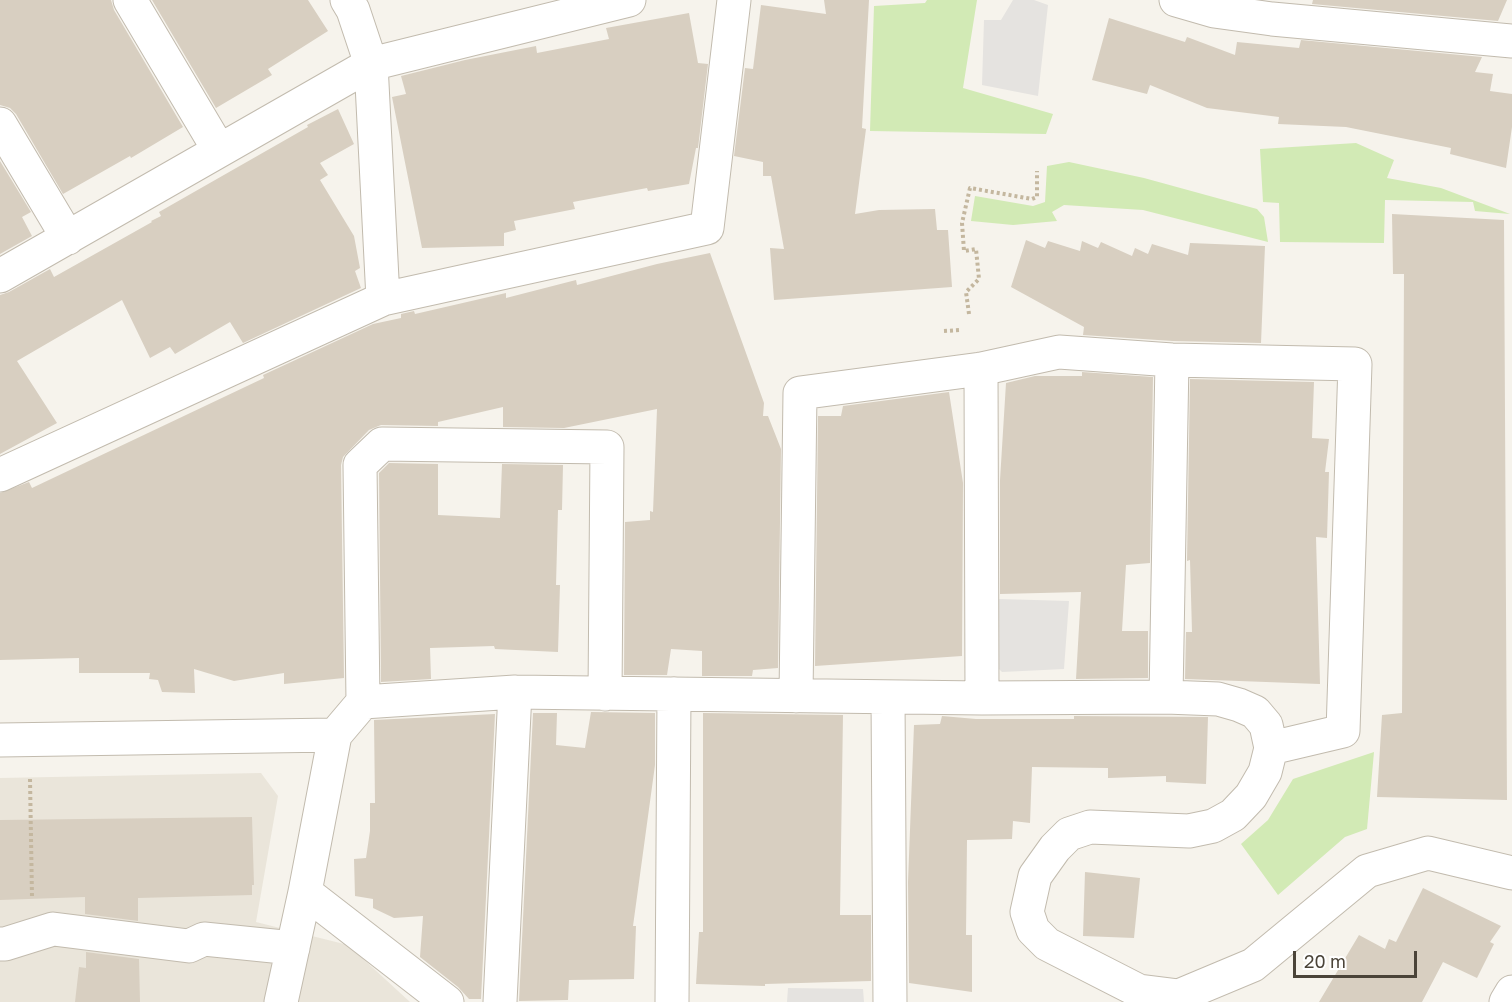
<!DOCTYPE html>
<html>
<head>
<meta charset="utf-8">
<style>
  body { margin:0 }
  #map { position:relative; width:1512px; height:1002px; overflow:hidden; background:#f6f3ec; font-family:"Golos Text",sans-serif }
  canvas { display:block }
  .scale { position:absolute; left:1293px; top:951px; width:124px; height:27px; box-sizing:border-box; border:3px solid #4b4439; border-top:0; padding-left:8px; font-size:18px; line-height:21px; white-space:nowrap; color:#4b4439; -webkit-text-stroke:4px #fff; paint-order:stroke }
</style>
</head>
<body>
<div id="map">
<canvas width="1512" height="1002"></canvas>
<div class="scale">20 m</div>
</div>
<script>
const c = document.querySelector('canvas').getContext('2d');
c.lineJoin = 'round';
function fill(path, color) {
  c.fillStyle = color;
  c.fill(path, 'evenodd');
}
function toPath(rows) {
  const path = new Path2D();
  for (const r of rows) {
    path.moveTo(r[0], r[1]);
    for (let i = 2; i < r.length; i += 2) path.lineTo(r[i], r[i + 1]);
  }
  return path;
}
function trace(path, color, width, dash) {
  c.strokeStyle = color;
  c.lineWidth = width;
  c.lineCap = dash ? 'butt' : 'round';
  c.setLineDash(dash || []);
  c.stroke(path);
}
const residential = toPath([
  [261,773,278,796,256,922,348,945,410,1002,0,1002,0,778]
]);
const green = toPath([
  [927,0,977,0,963,88,1053,114,1046,134,870,131,874,6,925,3],
  [1356,143,1394,160,1387,178,1441,188,1510,214,1475,211,1473,202,1385,200,1384,243,1280,242,1279,203,1263,202,1260,149],
  [1069,162,1144,178,1257,209,1264,217,1268,242,1143,210,1064,205,1052,212,1057,221,1013,225,971,221,975,196,1033,206,1045,202,1047,166],
  [1374,752,1367,829,1345,837,1278,895,1241,844,1268,820,1293,779]
]);
const parking = toPath([
  [1013,0,1034,0,1048,5,1038,96,982,85,984,20,1001,20],
  [999,599,1069,601,1064,669,1002,672,995,665],
  [788,988,863,989,864,1002,787,1002]
]);
const building = toPath([
  [0,0,111,0,114,10,183,127,131,158,130,156,63,194,16,114,10,108,0,105],
  [152,0,308,0,328,31,268,69,272,75,216,108],
  [824,0,869,0,862,128,866,129,855,214,879,210,935,209,937,230,948,230,952,287,774,300,770,248,784,249,771,176,763,176,763,162,734,156,745,68,753,69,761,5,826,14],
  [1313,0,1507,0,1498,21,1312,4],
  [689,13,698,63,708,64,698,148,696,148,689,184,648,191,647,188,573,202,575,209,514,221,516,230,504,233,504,246,422,248,392,97,406,94,401,76,465,60,536,46,537,53,609,39,606,28],
  [1109,18,1185,42,1187,37,1235,55,1237,42,1299,48,1301,40,1482,57,1475,72,1493,74,1490,91,1512,94,1512,127,1506,168,1450,154,1451,148,1346,127,1278,124,1279,117,1207,108,1150,85,1147,94,1092,80],
  [338,109,354,144,320,163,328,175,320,180,354,236,360,268,355,271,361,288,243,343,230,322,175,354,170,347,150,358,122,300,17,361,57,423,0,454,0,295,9,292,50,269,54,277,152,222,151,221,161,216,159,212,308,127,307,125],
  [0,161,31,212,22,217,32,236,0,254],
  [1392,214,1504,220,1507,800,1377,797,1382,715,1402,713,1404,274,1393,274],
  [1026,240,1045,248,1048,241,1080,251,1082,241,1098,248,1101,242,1132,256,1135,248,1148,254,1152,244,1188,255,1190,243,1265,246,1261,343,1173,341,1083,335,1084,327,1011,287],
  [710,253,764,403,763,416,768,416,781,449,778,668,753,670,752,676,702,676,702,651,671,649,667,675,624,675,625,522,650,520,650,511,653,512,657,409,564,428,503,427,503,407,438,422,438,426,381,425,369,430,343,457,341,465,344,678,284,684,284,673,234,681,194,669,195,693,162,692,158,680,149,679,150,673,79,673,79,658,0,660,0,493,29,482,32,488,264,378,263,375,373,324,401,318,401,314,414,311,415,314,506,293,506,298,576,280,577,285,657,264],
  [1082,372,1153,377,1150,563,1126,565,1122,631,1148,631,1148,678,1076,679,1081,592,1000,594,1000,480,1006,383,1035,376,1082,376],
  [1190,379,1314,382,1312,438,1329,439,1325,472,1329,472,1327,538,1316,537,1320,684,1185,679,1186,632,1192,632,1190,560,1187,561],
  [949,392,963,483,962,656,815,666,818,416,841,416,843,406],
  [389,463,438,464,438,515,500,518,502,464,563,465,562,510,558,510,556,585,560,585,558,652,495,649,494,646,430,648,431,679,381,682,379,473],
  [591,712,655,713,655,765,633,926,636,926,634,979,569,980,568,1000,519,1001,533,713,557,713,556,745,585,748],
  [703,713,843,715,840,915,871,915,871,981,765,984,765,986,696,984,699,932,703,932],
  [495,714,481,999,469,999,458,987,420,957,423,916,394,918,373,908,373,899,355,896,354,859,366,858,370,831,370,803,375,803,374,720],
  [942,716,976,719,1074,719,1074,716,1208,717,1206,784,1166,782,1166,776,1108,778,1108,768,1032,767,1030,823,1013,821,1012,839,967,840,966,935,972,935,972,992,909,983,908,882,914,725,940,724],
  [252,817,254,885,252,885,252,895,138,898,138,921,85,914,85,897,0,900,0,820],
  [1085,872,1140,878,1134,938,1083,936],
  [1423,888,1501,926,1490,942,1494,944,1477,978,1443,962,1422,1002,1319,1002,1359,935,1385,949,1389,939,1396,942],
  [86,952,139,959,140,1002,75,1002,79,967,86,968]
]);
const path = toPath([
  [969,314,966,292,979,279,976,249,964,251,962,223,970,188,1032,199,1037,197,1037,171],
  [944,331,961,330],
  [30,779,32,897]
]);
const minor = toPath([
  [130,0,219,150],
  [347,0,353,10,371,64,383,299],
  [1176,0,1214,11,1272,19,1512,41],
  [0,124,68,238],
  [0,276,371,64,629,0],
  [981,369,982,698],
  [0,475,383,299,707,228,734,0],
  [796,696,800,393,981,369,1059,352,1172,360,1355,364,1343,731,1271,748],
  [888,697,890,1002],
  [1166,697,1172,360],
  [363,702,360,465,382,444,607,447,605,694],
  [0,740,335,735],
  [305,892,447,1002],
  [0,944,5,944,53,929,189,946,204,939,293,948],
  [281,1002,305,892,335,735,363,702,515,692,982,698,1166,697,1218,699,1239,705,1255,712,1266,725,1271,748,1265,772,1251,796,1233,815,1213,826,1189,831,1090,827,1069,834,1055,848,1035,876,1027,912,1033,930,1047,944,1139,991,1179,996,1253,965,1367,871,1428,853,1512,873],
  [500,1002,515,692],
  [672,1002,674,694],
  [1506,1002,1512,992]
]);
fill(residential, '#eae5da');
fill(green, '#d2eab5');
fill(parking, '#e5e3e0');
fill(building, '#d8cfc1');
trace(minor, '#c2bbae', 35);
trace(path, '#c4b79f', 4, [3, 3]);
trace(minor, '#fff', 33);
</script>
</body>
</html>
